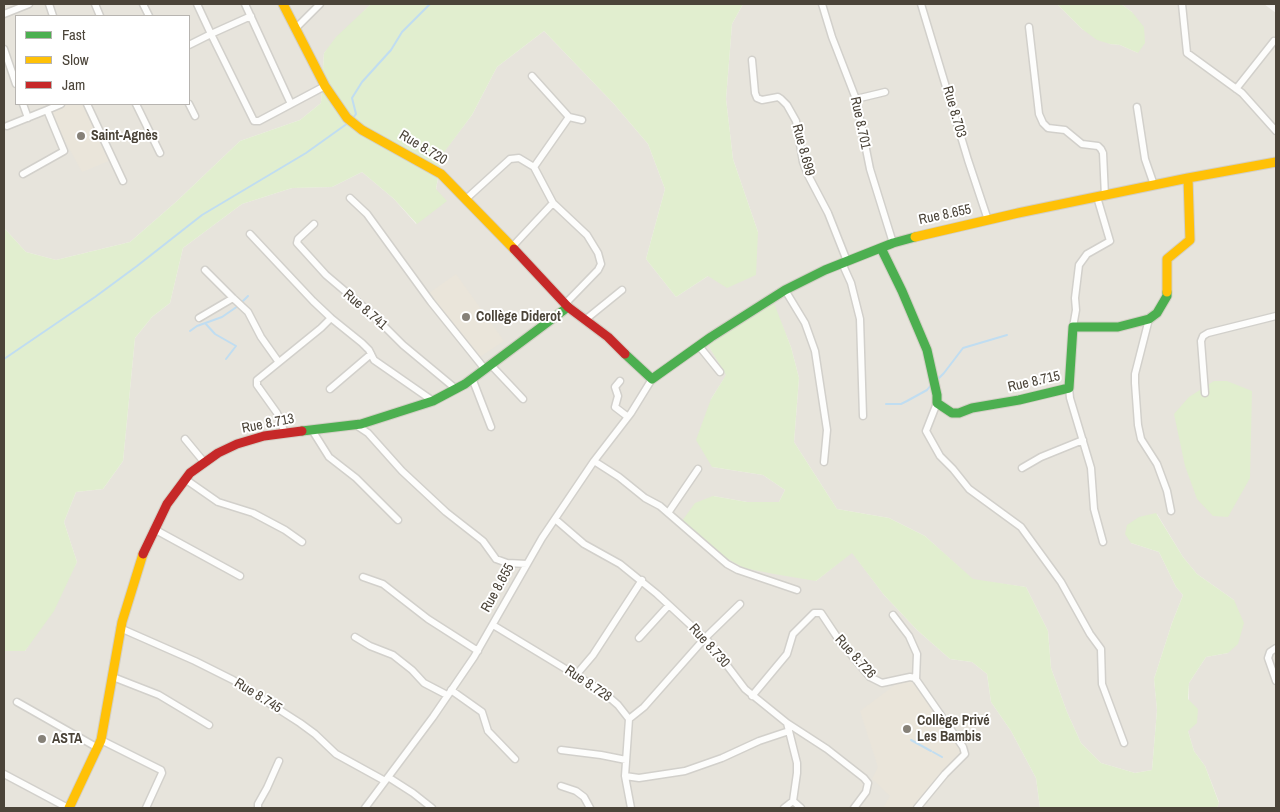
<!DOCTYPE html>
<html>
<head>
<meta charset="utf-8">
<style>
  body { margin:0 }
  #map { position:relative; width:1280px; height:812px; overflow:hidden; background:#f4f2ee; font-family:"Archivo Narrow",sans-serif }
  canvas { display:block }
  .frame { position:absolute; inset:0; border:5px solid #4b4439; pointer-events:none }
  .legend { position:absolute; left:15px; top:15px; width:175px; height:90px; box-sizing:border-box; background:#fff; border:1px solid #b7b4b0; margin:0; padding:6px 9px; list-style:none; font-size:15px; color:#4b4439 }
  .legend li { display:flex; align-items:center; gap:10px; height:25px }
  .legend b { width:25px; border:1px solid #b7b4b0 }
</style>
</head>
<body>
<div id="map">
<canvas width="1280" height="812"></canvas>
<div class="frame"></div>
<ul class="legend">
<li><b style="height:6px;background:#4caf50"></b>Fast</li>
<li><b style="height:6px;background:#ffc107"></b>Slow</li>
<li><b style="height:6px;background:#c62828"></b>Jam</li>
</ul>
</div>
<script>
const c = document.querySelector('canvas').getContext('2d');
c.lineJoin = 'round';
function fill(path, color) {
  c.fillStyle = color;
  c.fill(path, 'evenodd');
}
function toPath(rows) {
  const path = new Path2D();
  for (const r of rows) {
    path.moveTo(r[0], r[1]);
    for (let i = 2; i < r.length; i += 2) path.lineTo(r[i], r[i + 1]);
  }
  return path;
}
function trace(path, color, width, dash) {
  c.strokeStyle = color;
  c.lineWidth = width;
  c.lineCap = dash ? 'butt' : 'round';
  c.setLineDash(dash || []);
  c.stroke(path);
}
function label(font, color, halo, rows, align = 'center') {
  c.font = font + ' "Archivo Narrow",sans-serif';
  c.lineWidth = 4;
  c.setLineDash([]);
  c.textBaseline = 'middle';
  c.strokeStyle = halo;
  c.fillStyle = color;
  for (const [text, x, y, turn = 0] of rows) {
    c.save();
    c.translate(x, y);
    c.rotate((+turn || 0) * Math.PI / 180);
    c.textAlign = isNaN(turn) ? turn : align;
    if (halo) c.strokeText(text, 0, 0);
    c.fillText(text, 0, 0);
    c.restore();
  }
}
const residential = toPath([
  [4,4,371,4,324,53,321,103,300,120,240,141,177,201,130,242,56,260,26,252,5,229,4,223],
  [16,16,189,16,189,104,16,104],
  [743,4,1057,4,1082,29,1110,44,1120,45,1138,53,1132,12,1121,4,1264,4,1276,13,1276,808,1217,808,1219,802,1205,766,1194,751,1188,731,1189,683,1206,657,1228,653,1234,600,1197,574,1183,557,1157,514,1131,543,1159,552,1176,587,1183,595,1172,623,1154,679,1157,710,1152,770,1135,773,1101,763,1081,743,1067,712,1051,668,1048,631,1026,587,973,580,925,536,889,518,837,509,794,442,799,378,791,347,771,299,708,345,727,374,711,399,712,467,763,475,785,490,779,502,747,502,713,496,816,581,852,552,884,595,917,630,950,659,972,662,987,674,991,702,1011,731,1036,778,1040,808,4,808,4,651,25,651,77,562,64,522,76,492,103,489,123,461,135,338,152,317,170,303,183,248,242,204,292,188,332,187,362,172,394,199,416,224,436,190,442,154,472,115,497,67,544,31,614,104,648,144,665,189,646,259,676,297,708,276,758,232,733,159,726,99,732,24]
]);
const education = toPath([
  [58,104,86,104,111,160,82,172,50,113],
  [456,274,504,341,477,359,429,293],
  [903,679,910,679,960,746,962,754,914,808,883,808,890,796,872,779,878,767,860,711]
]);
const green = toPath([
  [371,4,743,4,732,24,726,99,733,159,758,232,756,275,727,288,708,276,676,297,646,259,665,189,648,144,614,104,544,31,497,67,472,115,442,155,436,189,447,201,417,224,394,199,362,172,332,187,292,188,242,204,183,248,170,303,152,317,135,338,123,461,103,489,76,492,64,522,77,562,54,611,25,651,4,651,4,223,5,229,26,252,56,260,130,242,177,201,240,141,300,120,321,103,324,53,336,37],
  [1057,4,1121,4,1132,12,1144,27,1145,43,1138,53,1120,45,1110,44,1097,40,1082,29],
  [772,298,791,347,799,378,794,442,837,509,889,518,925,536,973,579,1026,587,1048,631,1051,668,1067,712,1081,743,1101,763,1135,773,1152,770,1157,710,1154,679,1172,623,1183,595,1176,587,1159,552,1131,543,1125,534,1127,525,1139,517,1156,513,1183,557,1197,574,1234,600,1244,623,1238,644,1228,653,1206,657,1189,683,1188,699,1198,709,1197,723,1188,731,1194,751,1205,766,1219,803,1217,808,1040,808,1036,778,1011,731,991,702,987,674,972,662,950,659,917,630,884,595,852,553,816,581,774,574,744,568,706,547,682,521,695,503,713,496,747,502,779,502,785,490,763,475,712,467,696,440,711,399,726,375,708,345],
  [1214,381,1227,381,1252,391,1250,478,1228,517,1213,516,1197,499,1185,466,1174,414,1189,397]
]);
const stream = toPath([
  [353,118,356,114,352,98,362,82,391,50,402,32,430,4],
  [242,302,248,296],
  [205,323,215,334,236,346,226,359],
  [190,331,197,326,222,317,238,306],
  [4,359,95,297,137,266,202,215,306,153,348,123],
  [937,380,944,373,963,348,1007,335],
  [886,404,901,404,907,401,927,390,931,385],
  [911,740,931,751],
  [933,752,942,757]
]);
const street = toPath([
  [49,4,53,16],
  [95,4,100,16],
  [143,4,149,16],
  [245,4,291,104],
  [822,4,832,37,856,99,870,169,893,243],
  [921,4,968,160,988,220],
  [1182,4,1187,53,1242,93,1276,131],
  [4,14,29,4],
  [251,16,211,34,254,121,259,121,325,86],
  [1029,27,1039,114,1043,123,1048,128,1065,130,1082,144,1098,146,1101,149,1103,153,1105,196],
  [295,29,320,4],
  [189,45,211,34,197,4],
  [4,49,16,84],
  [752,60,755,93,757,98,762,100,778,97,781,99,787,105,796,121,803,162,808,175,828,213,847,261],
  [532,76,569,117,534,167],
  [1236,89,1274,41],
  [856,99,885,92],
  [23,104,28,118],
  [87,104,123,181],
  [136,104,160,153],
  [189,104,195,116],
  [1137,107,1145,159,1154,185],
  [569,117,582,120],
  [7,126,47,110],
  [23,174,64,151,47,110,61,104],
  [350,198,367,214,431,302,484,368],
  [466,199,510,159,519,158,534,167,553,203,512,247],
  [553,203,587,235,598,253,601,264,598,270,565,304],
  [314,224,298,239,297,243,326,275,372,314,403,345,456,389],
  [250,234,313,301,331,318,362,343,369,350,374,360,433,401],
  [842,263,851,283,860,319,863,416],
  [205,270,233,298],
  [785,290,805,323,815,351,827,430,824,462],
  [199,318,233,298,248,312,261,337,278,361],
  [1149,319,1135,374,1135,383,1138,425,1141,439,1157,464,1167,491,1171,511],
  [585,320,622,290],
  [1073,327,1076,310,1075,298,1079,265,1087,254,1110,241,1097,197],
  [699,346,720,372],
  [490,364,523,399],
  [472,378,491,427],
  [620,381,615,387,618,396,615,407,628,417],
  [1069,388,1070,398,1091,468,1094,509,1103,542],
  [330,389,371,354],
  [1205,393,1201,341,1203,336,1208,333,1276,316],
  [937,403,926,431,940,456,953,469,969,489,1021,527,1061,582,1090,634,1101,649,1102,684,1124,743],
  [356,425,368,433,402,471,446,512,483,541,496,559,507,563,527,564],
  [312,430,329,457,356,478,398,520],
  [285,433,277,413,257,385,257,380,321,328,331,318],
  [185,439,204,462],
  [594,461,619,477,645,498,660,506,727,564,738,570,797,590],
  [1022,468,1041,457,1083,440],
  [185,479,218,502,253,513,285,530,302,542],
  [668,513,698,469],
  [555,519,584,544,620,564,657,594,710,643,745,689,787,723,797,763,797,773,793,801,801,808],
  [154,529,240,576],
  [363,577,383,584,428,619,478,651],
  [893,615,909,636,917,654,916,680],
  [493,625,602,691,618,705,629,719,625,776,631,808],
  [120,628,195,661,233,680,300,723,315,734,336,754,385,781],
  [355,637,370,646,393,655,412,670,424,683,447,695],
  [639,638,669,605],
  [1276,648,1270,652,1268,658,1276,681],
  [576,675,593,655,642,580],
  [113,677,159,695,209,725],
  [451,690,482,712,488,731,515,759],
  [752,696,787,654,793,634,814,613,821,613,839,640,870,677,882,683,910,677,915,678,963,747,965,754,945,774,917,808],
  [17,702,98,748],
  [629,719,644,707,705,638,740,604],
  [787,723,827,749,864,778,868,783,866,792,854,808],
  [101,740,161,770,162,773,146,808],
  [561,750,601,755,626,760],
  [4,774,68,808],
  [625,776,639,778,685,771,722,758,759,741,789,731],
  [388,777,413,793,432,808],
  [561,786,576,791,584,797,590,808],
  [258,808,258,804,267,788,279,761],
  [365,808,433,717,474,657,542,538,594,461,631,413,652,379],
  [784,808,793,801]
]);
const fast = toPath([
  [881,248,902,291,927,350,937,395,937,403,952,413,959,413,972,408,1019,400,1069,388,1073,327,1118,327,1149,319,1157,313,1167,296,1167,292],
  [625,354,652,379,711,337,785,290,825,270,893,243,915,237],
  [302,431,361,424,433,401,465,384,568,307]
]);
const slow = toPath([
  [283,4,325,86,347,118,362,130,441,174,514,249],
  [915,237,1018,213,1188,178,1276,162],
  [1167,292,1167,259,1190,240,1188,178],
  [69,808,101,740,122,622,143,554]
]);
const jam = toPath([
  [514,249,568,307,608,337,625,354],
  [143,554,167,504,190,473,218,453,237,444,264,436,302,431]
]);
const markers = [
  [81,136,5,"#868178"],
  [466,317,5,"#868178"],
  [907,729,5,"#868178"],
  [42,739,5,"#868178"]
];
const streetNames = [
  ["Rue 8.703",954,112,74],
  ["Rue 8.701",860,123,78],
  ["Rue 8.720",423,148,31],
  ["Rue 8.699",803,150,75],
  ["Rue 8.655",945,215,-12],
  ["Rue 8.741",365,310,41],
  ["Rue 8.715",1034,382,-13],
  ["Rue 8.713",268,424,-11],
  ["Rue 8.655",498,588,-61],
  ["Rue 8.730",709,646,48],
  ["Rue 8.726",855,657,48],
  ["Rue 8.728",588,684,34],
  ["Rue 8.745",258,696,32]
];
const poiNames = [
  ["Saint-Agnès",91,136],
  ["Collège Diderot",476,317],
  ["Collège Privé",917,721],
  ["Les Bambis",917,737],
  ["ASTA",52,739]
];
fill(residential, '#e7e4dc');
fill(education, '#eae5da');
fill(green, '#e1eecf');
trace(stream, '#c0ddf1', 2);
trace(street, '#d2d0cb', 9);
trace(fast, '#d3cfc5', 11);
trace(slow, '#d3cfc5', 11);
trace(jam, '#d3cfc5', 11);
trace(street, '#fdfdfc', 6);
trace(fast, '#4caf50', 9);
trace(slow, '#ffc107', 9);
trace(jam, '#c62828', 9);
for (const [x, y, r, color] of markers) {
  const dot = new Path2D();
  dot.arc(x, y, r, 0, 2 * Math.PI);
  c.fillStyle = color;
  c.fill(dot);
  trace(dot, '#fff', 2);
}
label('14px', '#4b4439', '#fff', streetNames);
label('bold 14px', '#4b4439', '#fff', poiNames, 'left');
</script>
</body>
</html>
